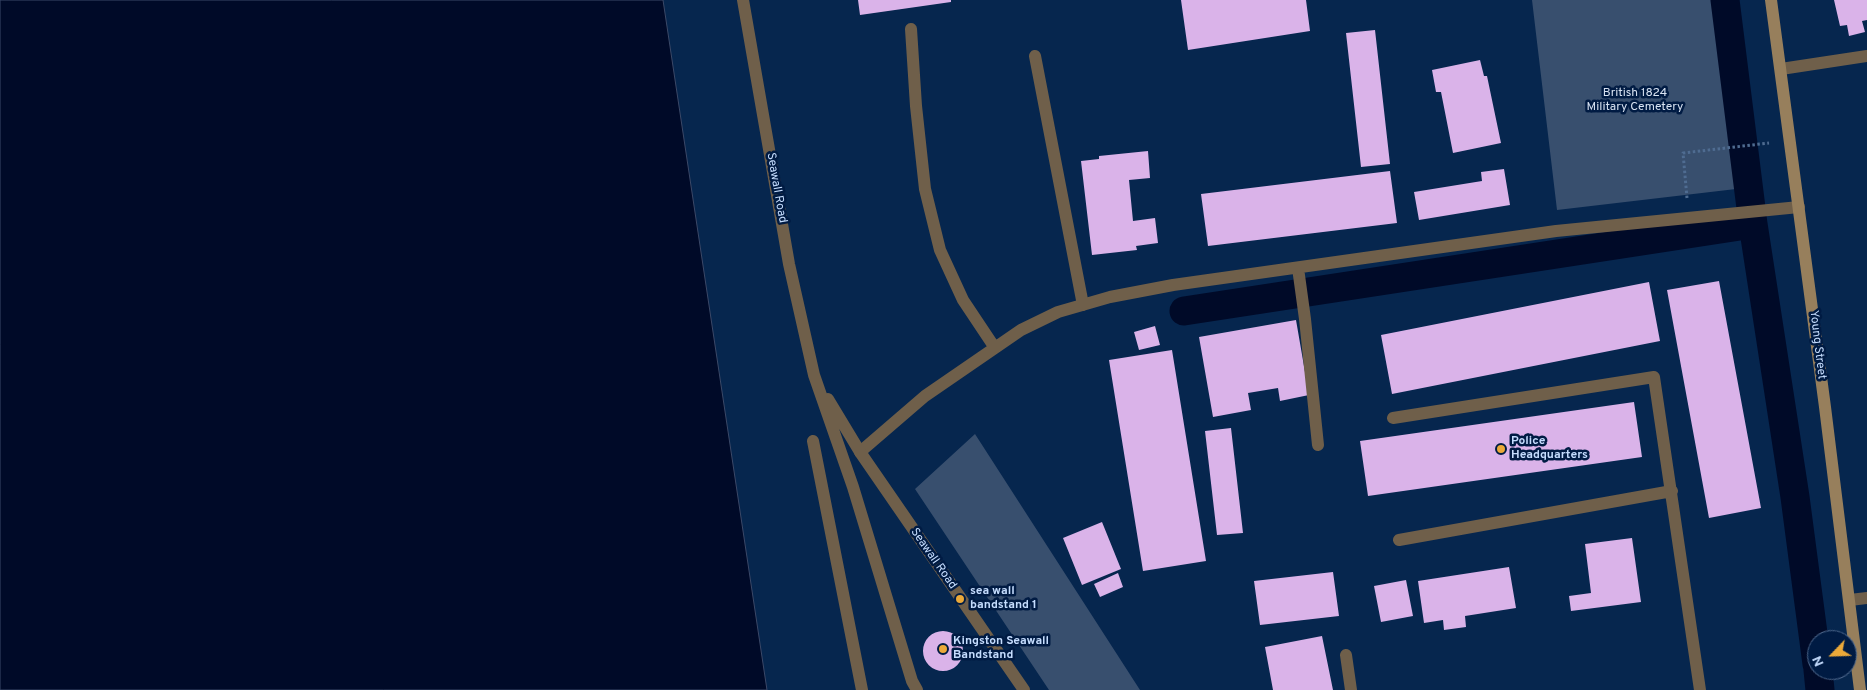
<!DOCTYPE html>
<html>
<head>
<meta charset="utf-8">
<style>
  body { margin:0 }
  #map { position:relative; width:1867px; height:690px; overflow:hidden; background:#06264e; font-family:Overpass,sans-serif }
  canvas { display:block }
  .north { position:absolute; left:1807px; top:630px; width:50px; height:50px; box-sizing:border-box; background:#001b43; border:1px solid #4f698e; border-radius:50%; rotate:246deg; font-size:14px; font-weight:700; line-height:20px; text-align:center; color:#c5ddfe }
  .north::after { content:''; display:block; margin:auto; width:18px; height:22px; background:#eba939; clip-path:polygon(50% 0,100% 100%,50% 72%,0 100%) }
</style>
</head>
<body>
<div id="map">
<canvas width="1867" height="690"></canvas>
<div class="north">N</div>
</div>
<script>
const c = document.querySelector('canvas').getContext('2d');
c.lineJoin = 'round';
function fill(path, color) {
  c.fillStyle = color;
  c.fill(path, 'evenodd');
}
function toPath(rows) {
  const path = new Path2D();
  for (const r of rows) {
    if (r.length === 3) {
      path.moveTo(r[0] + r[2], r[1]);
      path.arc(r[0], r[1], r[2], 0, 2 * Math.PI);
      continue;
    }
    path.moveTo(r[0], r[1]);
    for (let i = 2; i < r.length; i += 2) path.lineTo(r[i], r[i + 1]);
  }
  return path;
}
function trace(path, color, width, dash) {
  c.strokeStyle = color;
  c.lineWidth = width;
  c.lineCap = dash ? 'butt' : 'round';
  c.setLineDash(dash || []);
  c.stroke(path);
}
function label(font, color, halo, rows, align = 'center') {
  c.font = font + ' Overpass,sans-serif';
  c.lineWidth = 5;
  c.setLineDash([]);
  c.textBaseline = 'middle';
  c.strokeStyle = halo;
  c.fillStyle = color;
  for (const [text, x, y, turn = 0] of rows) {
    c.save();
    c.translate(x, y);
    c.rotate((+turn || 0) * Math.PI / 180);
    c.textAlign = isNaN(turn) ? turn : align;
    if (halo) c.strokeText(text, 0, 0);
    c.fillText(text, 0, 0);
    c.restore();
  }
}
const green = toPath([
  [1532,0,1714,0,1736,189,1557,210],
  [975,434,1140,690,1049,690,915,489]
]);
const water = toPath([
  [0,0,663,0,767,690,0,690,0,0]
]);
const canal = toPath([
  [1725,0,1753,224],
  [1184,311,1753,224,1795,497,1817,664],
  [1818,670,1820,690]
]);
const building = toPath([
  [858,0,951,0,951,2,860,15],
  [1181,0,1306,0,1310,31,1188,50],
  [1834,0,1867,0,1867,20,1862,21,1865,32,1849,36,1847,25,1840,26],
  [1375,30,1390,164,1361,167,1346,33],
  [1480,60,1484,76,1487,76,1501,143,1453,153,1441,92,1436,92,1432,70],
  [1148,151,1150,178,1129,180,1133,221,1155,218,1158,243,1136,246,1137,250,1092,255,1081,161,1099,159,1099,156],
  [1504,169,1510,205,1419,220,1414,192,1482,181,1481,172],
  [1390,171,1397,223,1208,246,1201,194],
  [1719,281,1761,508,1709,518,1667,290],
  [1649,282,1660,341,1392,394,1381,335],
  [1296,320,1309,395,1280,401,1278,388,1248,393,1251,410,1213,417,1199,337],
  [1155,326,1160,345,1139,350,1134,332],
  [1172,350,1206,561,1143,571,1109,360],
  [1634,402,1642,457,1368,496,1360,441],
  [1231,428,1243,533,1217,535,1205,431],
  [1102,522,1121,569,1082,585,1063,538],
  [1632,538,1641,602,1571,611,1569,596,1591,593,1585,544],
  [1509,567,1516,608,1465,616,1466,627,1444,630,1443,620,1424,623,1418,581],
  [1333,572,1339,616,1260,625,1254,581],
  [1118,573,1123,587,1100,597,1094,584],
  [1406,580,1413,616,1381,622,1374,586],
  [943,651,20],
  [1322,636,1333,690,1273,690,1265,647]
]);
const path = toPath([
  [1687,198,1683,153,1769,143]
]);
const service = toPath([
  [911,29,916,106,925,189,940,250,963,300,995,348],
  [1035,56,1083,305],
  [1781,69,1867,56],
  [1298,268,1305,319,1318,445],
  [1393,418,1654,377,1700,690],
  [860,452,925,396,1021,330,1058,312,1110,297,1173,285,1556,231,1799,207],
  [1399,540,1672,491],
  [1346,655,1351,690]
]);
const pedestrian = toPath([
  [813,441,862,690]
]);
const minor = toPath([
  [1850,600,1867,598]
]);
const tertiary = toPath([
  [743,0,789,264,814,375,853,487,912,681,917,690],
  [828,399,860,452,1024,690]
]);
const secondary = toPath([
  [1771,0,1825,407,1860,690]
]);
const markers = [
  [1501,449,5,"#eba939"],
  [960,599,5,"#eba939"],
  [943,649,5,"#eba939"]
];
const parkNames = [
  ["British 1824",1635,94],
  ["Military Cemetery",1635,108]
];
const streetNames = [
  ["Seawall Road",776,188,80],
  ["Young Street",1817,345,83],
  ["Seawall Road",933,559,55]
];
const poiNames = [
  ["Police",1511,442],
  ["Headquarters",1511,456],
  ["sea wall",970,592],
  ["bandstand 1",970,606],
  ["Kingston Seawall",953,642],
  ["Bandstand",953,656]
];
fill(green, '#384f6e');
fill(water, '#000a28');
trace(water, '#3b4968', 1);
trace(canal, '#000a28', 29);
fill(building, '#dab3e9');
trace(path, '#4f6c91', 3, [2.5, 2.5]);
trace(service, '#6f5f4a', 12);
trace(pedestrian, '#6f5f4a', 12);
trace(minor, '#6f5f4a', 12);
trace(tertiary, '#6f5f4a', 12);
trace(secondary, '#977f5c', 12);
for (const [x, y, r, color] of markers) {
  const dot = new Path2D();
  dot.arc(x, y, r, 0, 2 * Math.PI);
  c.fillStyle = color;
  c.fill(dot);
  trace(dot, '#001b43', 2);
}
label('12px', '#d8e3f2', '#001b43', parkNames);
label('12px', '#c5ddfe', '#001b43', streetNames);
label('bold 12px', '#c5ddfe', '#001b43', poiNames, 'left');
</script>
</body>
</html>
